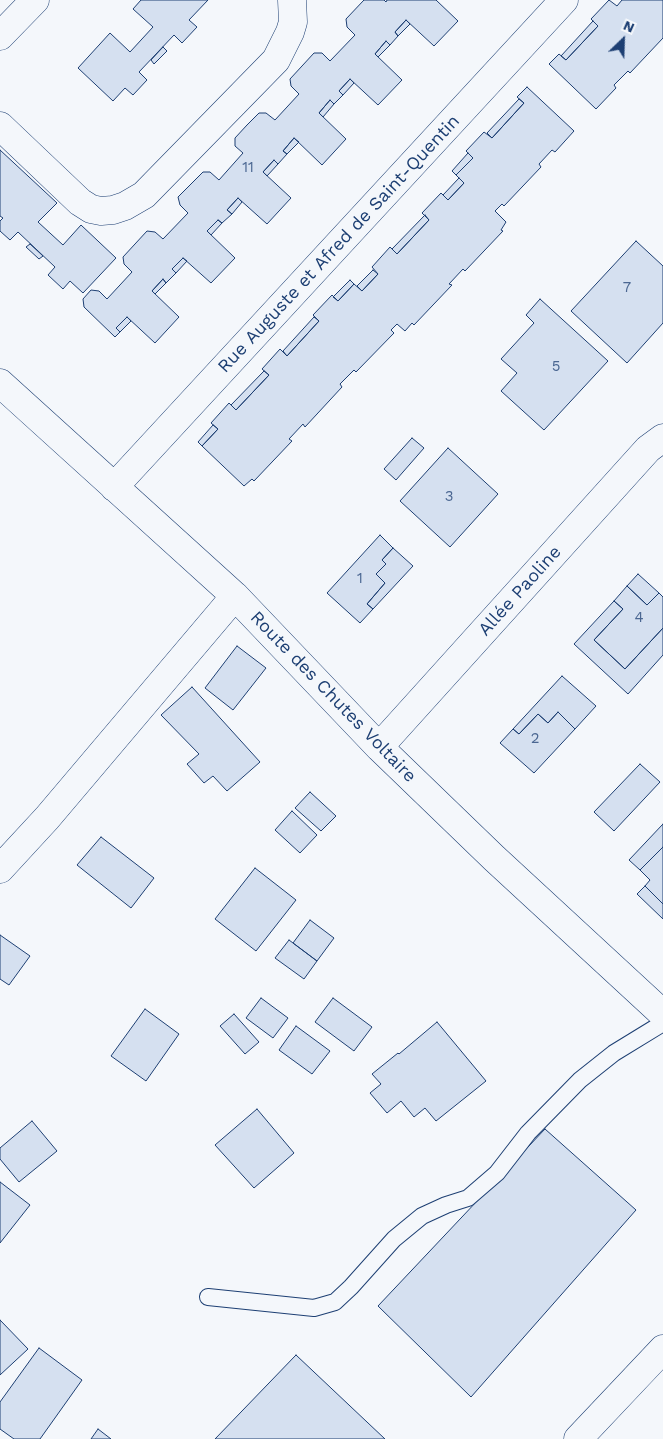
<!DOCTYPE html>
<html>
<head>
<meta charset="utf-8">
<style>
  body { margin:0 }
  #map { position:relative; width:663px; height:1439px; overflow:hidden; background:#f4f7fb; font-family:"Work Sans",sans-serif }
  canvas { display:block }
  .north { position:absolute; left:598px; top:15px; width:50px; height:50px; -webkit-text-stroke:4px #f4f7fb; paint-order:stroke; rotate:24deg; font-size:14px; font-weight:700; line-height:20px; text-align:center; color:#1d3f73 }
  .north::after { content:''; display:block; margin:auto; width:18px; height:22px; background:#1d3f73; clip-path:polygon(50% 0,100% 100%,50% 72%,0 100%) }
</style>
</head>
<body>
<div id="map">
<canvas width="663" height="1439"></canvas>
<div class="north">N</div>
</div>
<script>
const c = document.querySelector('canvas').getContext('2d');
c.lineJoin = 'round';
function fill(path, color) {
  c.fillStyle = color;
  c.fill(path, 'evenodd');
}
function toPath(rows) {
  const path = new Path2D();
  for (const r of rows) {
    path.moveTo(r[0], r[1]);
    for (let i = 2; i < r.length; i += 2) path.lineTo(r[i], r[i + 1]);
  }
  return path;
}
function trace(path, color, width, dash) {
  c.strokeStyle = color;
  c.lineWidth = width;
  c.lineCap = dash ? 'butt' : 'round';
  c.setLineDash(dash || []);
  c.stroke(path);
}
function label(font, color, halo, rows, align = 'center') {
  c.font = font + ' "Work Sans",sans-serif';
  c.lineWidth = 4;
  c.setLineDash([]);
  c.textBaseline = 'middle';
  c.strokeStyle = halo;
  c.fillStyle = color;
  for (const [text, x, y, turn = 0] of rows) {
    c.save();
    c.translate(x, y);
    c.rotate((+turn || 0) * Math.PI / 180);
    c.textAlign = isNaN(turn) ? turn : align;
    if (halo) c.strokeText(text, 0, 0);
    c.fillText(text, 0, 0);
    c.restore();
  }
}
const building = toPath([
  [141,0,208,0,189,20,197,27,182,43,174,35,139,72,147,80,133,95,125,88,113,101,78,68,110,33,130,52,153,27,133,9,141,0],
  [364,0,384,0,386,2,387,0,436,0,458,21,434,46,406,20,395,32,398,36,390,45,386,41,375,54,402,80,378,105,350,79,339,91,343,95,334,104,330,100,319,113,346,139,322,165,294,138,283,151,287,154,278,164,274,160,263,172,291,198,267,224,238,198,227,210,232,214,222,223,218,220,207,231,235,258,211,283,183,258,172,269,176,273,166,283,163,279,152,291,179,317,155,343,127,317,116,328,120,332,115,337,84,307,83,299,91,290,99,291,107,299,132,272,124,264,123,257,147,231,155,232,163,239,188,213,180,205,178,197,203,172,210,172,219,180,243,153,235,146,235,138,247,125,259,113,266,113,275,120,299,94,291,86,290,79,314,53,322,53,330,61,355,35,347,27,346,19,364,0],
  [609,0,617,6,622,0,663,0,663,38,630,73,628,71,614,85,616,88,596,109,549,64,559,54,566,60,598,26,591,19,609,0],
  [406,20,410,24,398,36,395,32,406,20],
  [593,21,598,26,566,60,561,56,593,21],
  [386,41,390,45,378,57,375,54,386,41],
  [163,47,167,51,154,64,151,60,163,47],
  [350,79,354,83,343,95,339,91,350,79],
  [527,87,574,131,555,152,552,150,539,164,541,167,504,206,502,204,495,211,506,222,501,230,503,231,465,271,463,269,449,284,452,285,414,325,412,323,405,331,397,324,391,330,394,333,356,372,354,370,340,384,342,387,305,427,303,424,289,439,292,441,254,481,252,479,244,486,202,446,218,429,211,423,229,403,236,410,269,375,262,369,280,349,287,356,319,321,313,315,332,295,338,301,354,284,362,291,378,274,372,267,390,247,397,254,429,220,422,213,441,193,448,200,464,183,456,175,473,158,466,151,484,132,492,138,524,103,517,97,527,87],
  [519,99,524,103,492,138,487,133,519,99],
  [330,100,334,104,323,117,319,113,330,100],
  [294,138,299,142,287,154,283,151,294,138],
  [0,150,57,203,38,222,63,245,81,225,116,258,83,293,70,281,63,289,48,275,55,267,18,232,10,240,0,231,0,221,3,218,0,216,0,150],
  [468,153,473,158,456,175,452,171,468,153],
  [274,160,278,164,267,176,263,172,274,160],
  [459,178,464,183,448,200,443,195,459,178],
  [238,198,242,202,232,214,227,210,238,198],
  [425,215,429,220,397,254,392,249,425,215],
  [218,220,222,223,211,235,207,231,218,220],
  [636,241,663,266,663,323,627,363,571,311,636,241],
  [30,244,43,256,39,259,26,247,30,244],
  [183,258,187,261,176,273,172,269,183,258],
  [373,270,378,274,362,291,357,286,373,270],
  [163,279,166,283,155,294,152,291,163,279],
  [350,280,354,284,338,301,333,297,350,280],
  [540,299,608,361,544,430,501,391,517,373,501,359,534,323,526,315,540,299],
  [127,317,131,321,120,332,116,328,127,317],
  [314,317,319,321,287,356,283,351,314,317],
  [264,371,269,375,236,410,231,405,264,371],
  [213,425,218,429,202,446,198,442,213,425],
  [412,438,424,448,396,480,384,469,412,438],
  [448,448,498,494,450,547,400,501,448,448],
  [380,535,393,548,382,560,386,564,376,574,385,583,367,604,373,609,360,623,327,593,380,535],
  [393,548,413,566,373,609,367,604,385,583,376,574,386,564,382,560,393,548],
  [638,574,659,593,647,605,627,586,638,574],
  [627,586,647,605,659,593,663,597,663,628,625,669,594,640,623,609,614,601,627,586],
  [614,601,623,609,594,640,625,669,663,628,663,655,628,694,574,644,614,601],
  [237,646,266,668,233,710,205,688,237,646],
  [562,676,596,706,575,729,558,712,548,723,538,714,519,734,513,729,562,676],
  [192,687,260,762,227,791,213,776,204,783,187,764,199,754,161,715,192,687],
  [558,712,575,729,534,773,500,743,513,729,519,734,538,714,548,723,558,712],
  [640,764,660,782,614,831,594,812,640,764],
  [310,792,336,816,321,831,295,808,310,792],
  [292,811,317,835,300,853,275,830,292,811],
  [663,824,663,847,640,870,629,860,663,824],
  [101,837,154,878,131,908,77,865,101,837],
  [663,847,663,904,645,886,650,880,640,870,663,847],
  [255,868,296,900,256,951,215,919,255,868],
  [645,886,663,904,663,919,637,894,645,886],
  [310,920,334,938,317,961,293,943,310,920],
  [0,935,30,956,9,985,0,979,0,935],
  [289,940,317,961,304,979,275,958,289,940],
  [261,998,288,1018,273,1038,246,1018,261,998],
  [333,998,372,1027,354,1051,315,1022,333,998],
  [145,1009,179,1034,146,1081,111,1056,145,1009],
  [234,1014,259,1042,245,1054,220,1026,234,1014],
  [437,1022,486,1081,436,1121,425,1108,414,1117,401,1101,387,1113,370,1093,381,1084,372,1074,398,1053,399,1054,437,1022],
  [296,1026,330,1051,312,1074,279,1050,296,1026],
  [257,1109,294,1153,254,1188,215,1145,257,1109],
  [32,1121,57,1151,19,1182,0,1159,0,1148,32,1121],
  [545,1129,636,1210,471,1397,378,1306,545,1129],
  [0,1182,30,1205,0,1243,0,1182],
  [0,1320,28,1349,0,1375,0,1320],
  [39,1348,82,1380,40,1439,14,1439,0,1429,0,1402,39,1348],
  [296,1355,385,1439,215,1439,296,1355],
  [98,1429,111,1439,91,1439,98,1429]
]);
const lane = toPath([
  [208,1297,314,1308,335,1302,351,1287,394,1239,422,1216,446,1205,468,1198,497,1173,528,1133,580,1080,614,1053,663,1023]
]);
const street = toPath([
  [0,36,35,0],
  [0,126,80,202,91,209,101,211,113,210,125,206,144,195,276,60,290,32,293,22,292,0],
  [0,383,235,596,379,747,494,858,663,1014],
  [114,487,564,0],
  [379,747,648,449,663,438],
  [0,869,47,818,235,596],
  [578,1439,663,1349]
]);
const numberNames = [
  ["11",248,168],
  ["7",627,288],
  ["5",556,367],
  ["3",449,497],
  ["1",360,579],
  ["4",639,618],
  ["2",535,739]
];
const streetNames = [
  ["Rue Auguste et Afred de Saint-Quentin",339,244,-47],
  ["Allée Paoline",520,591,-48],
  ["Route des Chutes Voltaire",333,697,46]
];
fill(building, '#d5e0f0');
trace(building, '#1d3f73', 1);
trace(lane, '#1d3f73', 18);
trace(street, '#1d3f73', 29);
trace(lane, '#f4f7fb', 16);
trace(street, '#f4f7fb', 28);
label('15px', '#4b6792', null, numberNames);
label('18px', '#1d3f73', '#f4f7fb', streetNames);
</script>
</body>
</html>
